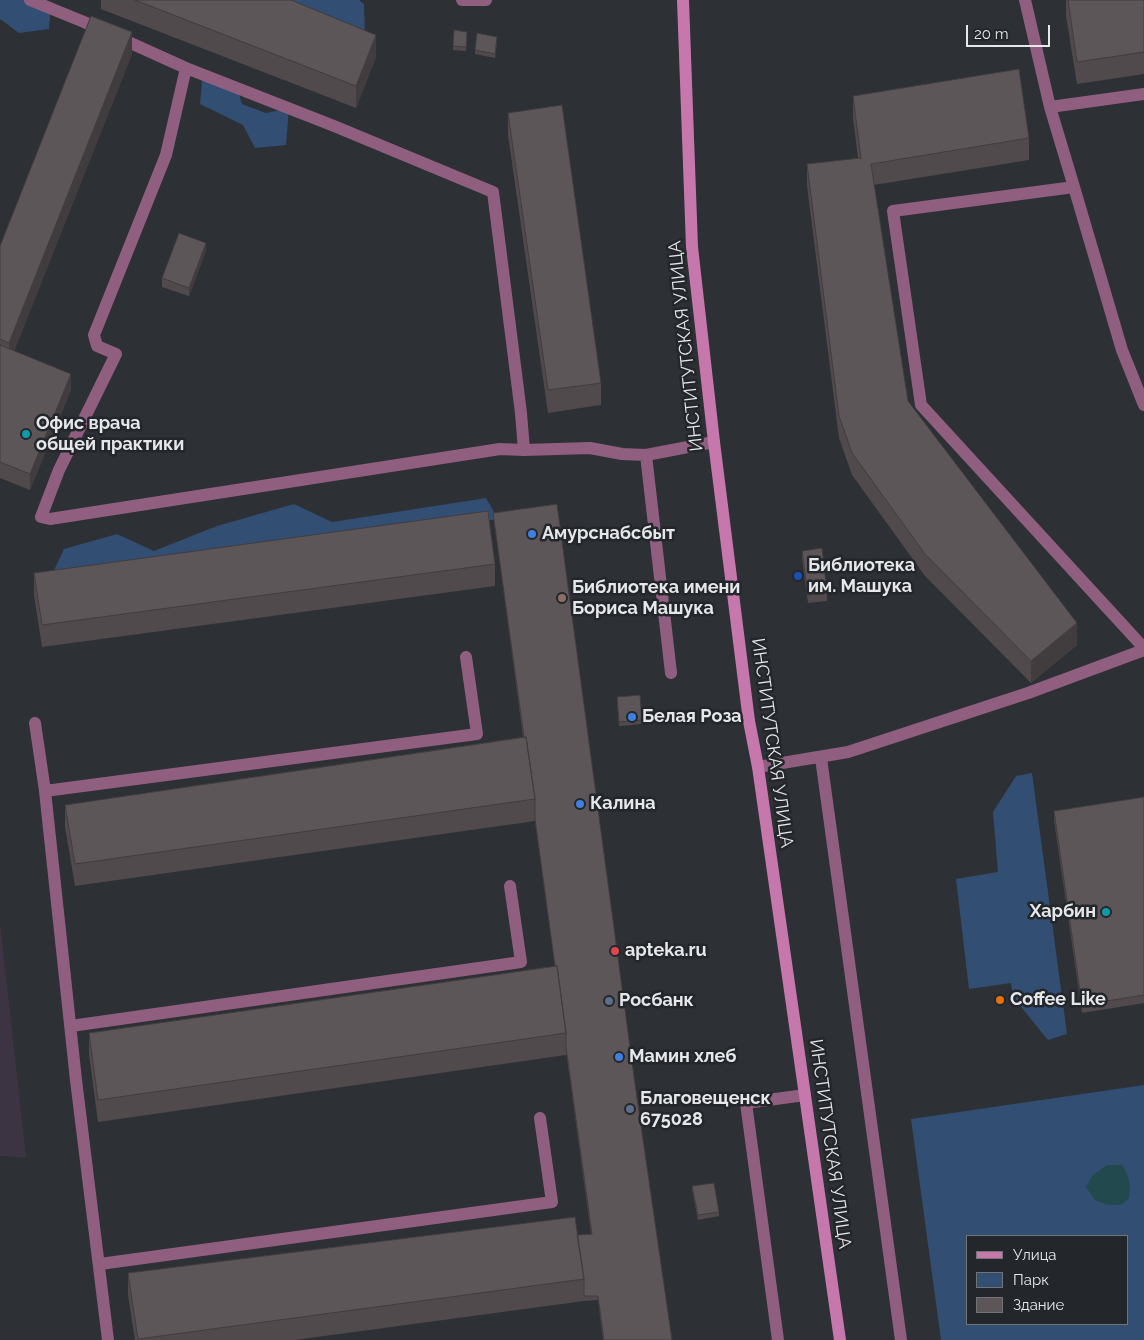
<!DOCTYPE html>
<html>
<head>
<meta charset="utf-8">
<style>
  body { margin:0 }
  #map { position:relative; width:1144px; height:1340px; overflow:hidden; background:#2d3034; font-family:Raleway,sans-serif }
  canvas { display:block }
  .legend { position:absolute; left:966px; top:1235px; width:162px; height:90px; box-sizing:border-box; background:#23262a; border:1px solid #717377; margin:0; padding:6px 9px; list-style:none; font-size:15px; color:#e5e7ea }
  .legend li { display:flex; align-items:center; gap:10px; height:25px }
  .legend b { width:25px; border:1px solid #717377 }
  .scale { position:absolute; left:966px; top:25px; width:84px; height:22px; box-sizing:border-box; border:2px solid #e5e7ea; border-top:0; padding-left:6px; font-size:15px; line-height:18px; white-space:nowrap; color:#e5e7ea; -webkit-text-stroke:4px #23262a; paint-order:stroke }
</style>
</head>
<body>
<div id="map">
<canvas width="1144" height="1340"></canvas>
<ul class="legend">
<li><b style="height:6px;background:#c678ad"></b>Улица</li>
<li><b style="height:14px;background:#324e73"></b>Парк</li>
<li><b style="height:14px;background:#5d5659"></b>Здание</li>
</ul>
<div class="scale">20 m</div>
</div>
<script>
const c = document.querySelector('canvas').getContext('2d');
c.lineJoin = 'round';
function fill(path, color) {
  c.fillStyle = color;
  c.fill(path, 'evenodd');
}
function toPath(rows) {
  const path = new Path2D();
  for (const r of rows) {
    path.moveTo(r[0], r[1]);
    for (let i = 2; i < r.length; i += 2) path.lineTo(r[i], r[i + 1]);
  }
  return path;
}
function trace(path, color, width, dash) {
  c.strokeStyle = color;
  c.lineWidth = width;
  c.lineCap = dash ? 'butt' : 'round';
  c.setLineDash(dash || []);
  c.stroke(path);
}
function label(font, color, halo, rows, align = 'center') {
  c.font = font + ' Raleway,sans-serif';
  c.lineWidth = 5;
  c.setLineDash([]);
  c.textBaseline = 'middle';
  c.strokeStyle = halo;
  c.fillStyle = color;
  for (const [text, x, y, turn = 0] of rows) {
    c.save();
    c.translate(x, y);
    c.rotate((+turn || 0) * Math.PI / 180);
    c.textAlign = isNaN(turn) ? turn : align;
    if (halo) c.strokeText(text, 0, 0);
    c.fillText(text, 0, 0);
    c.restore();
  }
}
const education = toPath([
  [0,922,26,1158,0,1156]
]);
const green = toPath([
  [0,0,43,0,51,3,49,29,19,33,0,19],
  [268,0,359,0,364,4,365,38],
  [202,81,236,84,242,104,266,113,289,108,286,145,255,148,243,125,200,104],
  [486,498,498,519,49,581,64,549,117,534,154,551,217,526,294,504,332,522],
  [1032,773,1067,1034,1048,1040,1013,997,1011,983,969,989,956,879,998,872,993,812,1016,776],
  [1144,1085,1144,1340,941,1340,911,1119],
  [968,1236,1128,1236,1128,1324,968,1324]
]);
const water = toPath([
  [1107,1165,1122,1165,1127,1174,1130,1185,1129,1198,1121,1205,1107,1205,1095,1200,1086,1187,1092,1176]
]);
const service = toPath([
  [30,0,84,22,186,68,334,126,493,192,521,413,524,450,590,448,622,454,646,455,714,442],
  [1025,0,1050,107,1074,187],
  [186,68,166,155,94,335,97,346,116,354,59,470,41,517,50,519,500,449,524,450],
  [1050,107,1144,94],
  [1144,405,1122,350,1074,187,893,211,921,405,1144,648],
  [646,455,671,673],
  [35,723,45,791,76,1080,108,1340],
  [821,758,901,1340],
  [758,767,848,752,1028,693,1144,650],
  [45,791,477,734,466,657],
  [71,1026,521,962,510,886],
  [100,1264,552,1202,540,1118],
  [778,1340,746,1103,805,1095]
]);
const minor = toPath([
  [462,0,486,0]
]);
const secondary = toPath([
  [683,0,692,247,714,442,749,721,758,767,840,1340]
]);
const wall = toPath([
  [101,0,291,0,376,57,356,108,101,9],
  [1066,0,1144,0,1144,74,1077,84,1066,16],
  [467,36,466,51,453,50,453,46],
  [497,41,495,58,475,54,475,50],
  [132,54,14,351,71,390,30,490,0,478,0,246],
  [853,96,1029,138,1029,160,874,185,908,401,1077,645,1031,683,925,576,852,475,839,438,807,186,807,164,858,158,853,118],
  [508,113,601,383,601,405,548,413,508,135],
  [206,251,189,296,162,287,162,278],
  [493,513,635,1084,672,1340,603,1340,598,1300,584,1301,295,1340,135,1340,128,1295,128,1273,591,1234,566,1051,566,1055,98,1122,89,1055,89,1033,555,966,535,821,75,886,65,827,65,805,523,737],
  [802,551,827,593,827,601,808,603,802,559],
  [495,564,495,586,42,647,34,595,34,573],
  [617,701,642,720,642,724,619,726],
  [1144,797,1144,1003,1082,1013,1054,820,1054,811],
  [692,1186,719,1212,719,1216,698,1220,692,1190]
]);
const shadedWall = toPath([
  [132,32,132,54,9,365,9,343],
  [376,35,376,57,356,108,356,86],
  [206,243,206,251,189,296,189,288],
  [71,374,71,390,30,490,30,474],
  [1077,623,1077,645,1031,683,1031,661]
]);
const building = toPath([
  [135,0,291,0,376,35,356,86,135,0],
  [1068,0,1144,0,1144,52,1077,62,1068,0],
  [91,16,132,32,9,343,0,339,0,246,91,16],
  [454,30,467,32,466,47,453,46,454,30],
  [477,33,497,37,495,54,475,50,477,33],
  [1019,69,1029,138,871,164,908,401,1077,623,1031,661,925,554,852,453,839,416,807,164,861,158,853,96,1019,69],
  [562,105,601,383,548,390,508,113,562,105],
  [179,233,206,243,189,288,162,278,179,233],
  [0,345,71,374,30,474,0,462,0,345],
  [557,504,635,1084,672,1340,604,1340,598,1296,584,1296,584,1279,577,1235,592,1234,566,1047,566,1033,557,966,555,966,535,819,535,799,526,737,524,737,493,513,557,504],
  [488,511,495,564,42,625,34,573,488,511],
  [822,548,827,593,808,595,802,551,822,548],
  [640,695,642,720,619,722,617,697,640,695],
  [526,737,535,799,75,864,65,805,526,737],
  [1144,797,1144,995,1082,1005,1054,811,1144,797],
  [557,966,566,1033,98,1100,89,1033,557,966],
  [714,1183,719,1212,698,1215,692,1186,714,1183],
  [575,1217,584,1279,138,1339,128,1273,575,1217]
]);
const markers = [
  [26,434,5,"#0f9aa8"],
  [532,534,5,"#3f7fe0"],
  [798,576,5,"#1a4fb4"],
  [562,598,5,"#8d6e63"],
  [632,717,5,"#3f7fe0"],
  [580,804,5,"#3f7fe0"],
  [1106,912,5,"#0f9aa8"],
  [615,951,5,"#e0444e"],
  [1000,1000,5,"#e8710a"],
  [609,1001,5,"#5c6f8a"],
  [619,1057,5,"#3f7fe0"],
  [630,1109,5,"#5c6f8a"]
];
const streetNames = [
  ["ИНСТИТУТСКАЯ УЛИЦА",686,346,-96],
  ["ИНСТИТУТСКАЯ УЛИЦА",772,743,82],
  ["ИНСТИТУТСКАЯ УЛИЦА",830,1144,82]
];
const poiNames = [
  ["Офис врача",36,424],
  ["общей практики",36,445],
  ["Амурснабсбыт",542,534],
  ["Библиотека",808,566],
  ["им. Машука",808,587],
  ["Библиотека имени",572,588],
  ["Бориса Машука",572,609],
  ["Белая Роза",642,717],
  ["Калина",590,804],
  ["Харбин",1096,912,"right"],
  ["apteka.ru",625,951],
  ["Coffee Like",1010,1000],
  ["Росбанк",619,1001],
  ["Мамин хлеб",629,1057],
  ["Благовещенск",640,1099],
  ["675028",640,1120]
];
fill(education, '#3c3343');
fill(green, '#324e73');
fill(water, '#22494e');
trace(service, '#905f80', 12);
trace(minor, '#905f80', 12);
trace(secondary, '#c678ad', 12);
fill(wall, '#504a4d');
fill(shadedWall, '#413c3e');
fill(building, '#5d5659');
trace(building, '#413c3e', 1);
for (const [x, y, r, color] of markers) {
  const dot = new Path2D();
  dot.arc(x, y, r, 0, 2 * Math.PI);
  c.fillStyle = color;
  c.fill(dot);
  trace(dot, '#23262a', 2);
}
label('18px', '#e5e7ea', '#23262a', streetNames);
label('bold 18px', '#e5e7ea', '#23262a', poiNames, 'left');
</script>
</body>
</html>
